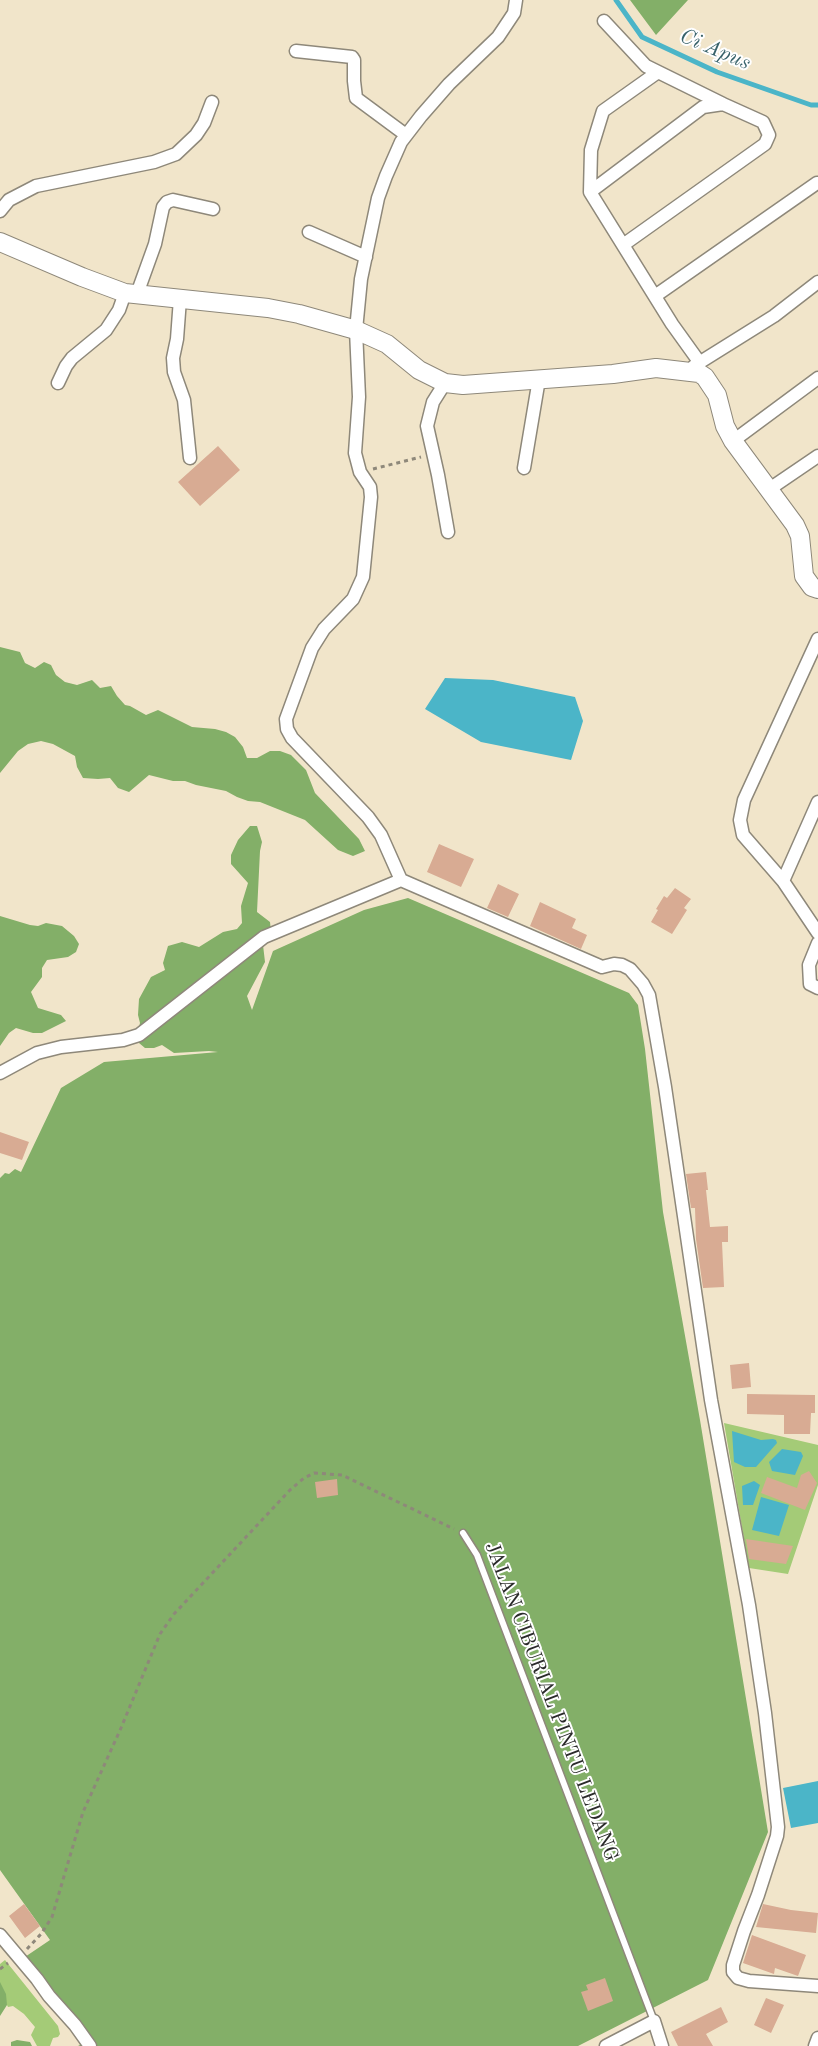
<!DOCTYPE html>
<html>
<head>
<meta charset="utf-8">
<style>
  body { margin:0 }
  canvas { display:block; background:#f1e5ca }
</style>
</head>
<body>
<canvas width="818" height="2046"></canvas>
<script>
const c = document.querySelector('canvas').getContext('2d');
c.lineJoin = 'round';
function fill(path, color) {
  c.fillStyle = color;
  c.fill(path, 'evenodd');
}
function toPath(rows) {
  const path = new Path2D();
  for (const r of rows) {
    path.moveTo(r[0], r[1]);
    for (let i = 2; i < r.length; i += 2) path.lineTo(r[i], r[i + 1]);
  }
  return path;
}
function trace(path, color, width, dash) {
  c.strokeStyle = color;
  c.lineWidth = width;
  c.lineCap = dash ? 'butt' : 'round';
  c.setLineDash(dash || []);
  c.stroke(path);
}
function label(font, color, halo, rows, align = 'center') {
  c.font = font + ' "Old Standard TT",serif';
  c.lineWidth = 4;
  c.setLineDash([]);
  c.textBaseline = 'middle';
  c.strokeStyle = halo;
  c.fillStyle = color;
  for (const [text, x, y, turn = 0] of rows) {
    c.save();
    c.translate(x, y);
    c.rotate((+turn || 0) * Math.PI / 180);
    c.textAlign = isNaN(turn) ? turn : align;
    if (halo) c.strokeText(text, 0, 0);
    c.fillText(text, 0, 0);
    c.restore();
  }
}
const green = toPath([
  [724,1423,818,1445,818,1485,788,1574,749,1568],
  [5,1960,58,2026,60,2034,58,2037,53,2038,50,2046,37,2046,31,2035,35,2027,24,2014,13,2006,8,2007,0,1991,0,1964]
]);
const forest = toPath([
  [630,0,688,0,656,35],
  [0,647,20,652,25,663,35,668,44,662,51,665,56,675,65,682,77,685,92,680,100,688,111,686,117,696,125,705,130,706,146,715,158,710,192,727,215,729,226,732,235,737,243,747,247,758,257,758,270,751,280,751,291,755,306,770,315,793,359,839,365,851,353,856,338,850,305,820,260,802,248,801,237,797,226,791,196,785,185,781,173,781,149,775,129,792,118,788,110,778,98,779,83,778,77,767,75,756,53,744,41,741,28,744,18,751,0,773],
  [250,826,257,826,262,842,260,851,257,912,270,922,271,931,263,945,265,962,247,996,252,1010,273,951,364,910,408,898,629,993,638,1005,645,1049,663,1212,700,1420,768,1832,708,1980,578,2046,78,2046,80,2045,77,2031,19,1961,50,1940,0,1870,0,1178,5,1173,9,1174,15,1169,21,1172,61,1088,104,1062,218,1052,209,1051,174,1053,162,1045,154,1048,145,1048,133,1038,138,1031,140,1023,138,1015,139,999,151,977,165,970,163,963,168,946,182,942,199,947,223,932,237,929,242,923,241,906,248,883,231,864,231,855,238,840],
  [0,916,30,925,38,926,46,923,62,926,74,936,79,944,76,952,68,957,47,960,42,968,42,977,31,992,38,1008,61,1015,66,1021,42,1033,33,1033,16,1028,9,1033,0,1046],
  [0,1982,6,1994,7,2005,0,2016],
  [17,2040,30,2042,32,2046,11,2046,11,2042]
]);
const water = toPath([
  [445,678,493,680,575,697,583,721,571,760,481,742,425,709],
  [732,1431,761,1440,773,1439,776,1440,777,1443,756,1467,745,1467,734,1462],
  [782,1449,801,1452,803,1456,795,1475,772,1471,769,1462],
  [754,1481,760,1485,753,1505,743,1505,742,1486],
  [761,1497,789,1505,779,1536,752,1530],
  [818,1781,818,1823,791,1828,783,1788]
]);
const stream = toPath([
  [616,0,642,37,717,72,811,105,818,105]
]);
const building = toPath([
  [218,446,240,470,200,506,178,482],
  [439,844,474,859,461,887,427,872],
  [498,884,519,894,508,917,487,908],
  [675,888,691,899,684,908,687,910,672,934,651,922,658,910,656,909,664,896,667,898],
  [540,902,576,919,572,928,587,935,581,949,530,926],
  [0,1132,29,1142,22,1160,0,1153],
  [706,1172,708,1190,706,1190,710,1227,728,1226,728,1242,722,1242,724,1287,703,1288,696,1239,695,1208,691,1208,686,1174],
  [749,1363,751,1387,732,1389,730,1365],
  [747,1394,815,1395,815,1413,811,1413,810,1434,784,1434,784,1415,747,1414],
  [809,1471,817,1483,805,1510,761,1493,767,1477,797,1488,801,1475],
  [337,1479,338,1495,317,1498,315,1482],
  [746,1539,793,1546,786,1564,749,1559],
  [24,1904,40,1926,25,1938,9,1916],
  [763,1904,791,1910,818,1913,816,1933,756,1927],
  [752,1935,806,1955,798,1976,775,1968,774,1974,743,1963],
  [605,1978,613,2001,588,2011,581,1992,588,1990,586,1985],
  [766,1998,784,2005,771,2033,754,2025],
  [721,2007,728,2022,706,2034,713,2046,678,2046,671,2032]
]);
const path = toPath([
  [373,469,421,457],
  [27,1949,41,1934,52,1917,83,1812,121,1728,160,1634,174,1614,290,1490,304,1478,314,1473,342,1475,454,1529],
  [0,1969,8,1963]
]);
const lane = toPath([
  [463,1533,477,1555,654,2021]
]);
const street = toPath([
  [604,21,646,66,723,104],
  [296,51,352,57,354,60,354,81,356,98,406,135],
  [658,72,603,111,591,150,590,192,672,324,700,363],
  [590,192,703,107,723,104,763,122,769,135,765,144,623,245],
  [0,211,9,200,36,186,154,162,176,154,196,135,204,123,212,102],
  [309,232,366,257],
  [137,294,155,244,163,207,167,202,173,200,213,209],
  [655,296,817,183],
  [180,299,177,339,173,358,174,372,184,400,190,458],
  [694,366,774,316,818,282],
  [58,383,66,366,72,358,106,330,119,310,125,293],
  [445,383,433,402,427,426,438,475,448,532],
  [733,441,818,378],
  [524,468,539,379],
  [768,490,818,456],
  [818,639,744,800,740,820,743,835,783,881,818,933],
  [401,880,381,835,368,817,292,738,287,729,286,719,312,648,324,629,353,599,363,577,371,497,370,487,360,472,355,453,359,397,356,330,361,279,378,198,386,176,401,142,421,116,449,84,498,37,514,13,516,0],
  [783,881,818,802],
  [818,943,809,965,810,984,818,988],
  [0,1073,37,1053,61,1047,123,1040,139,1035,264,937,401,880,602,967,614,964,622,965,630,969,643,984,649,995,665,1087,711,1400,749,1605,765,1713,778,1827,777,1836,758,1895,744,1931,733,1965,733,1972,738,1978,749,1981,818,1986],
  [0,1935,37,1979,49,1996,75,2025,90,2046],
  [606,2046,654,2021,662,2046],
  [815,2046,818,2038]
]);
const secondary = toPath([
  [0,242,82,277,125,293,268,308,299,314,356,330,387,344,419,370,445,383,463,385,613,374,656,368,699,373,705,377,717,395,725,426,733,441,795,525,800,536,804,576,812,587,818,589]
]);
const streetNames = [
  ["JALAN CIBURIAL PINTU LEDANG",551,1702,69]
];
const waterNames = [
  ["Ci Apus",715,50,23]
];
fill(green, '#a4cb77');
fill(forest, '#83af68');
fill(water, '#4bb5c8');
trace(stream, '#4bb5c8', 5);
fill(building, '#d8ab93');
trace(lane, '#8e887a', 9);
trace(street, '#8e887a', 15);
trace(secondary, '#8e887a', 20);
trace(path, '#8e887a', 3, [4, 4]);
trace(lane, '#fff', 6);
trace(street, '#fff', 12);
trace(secondary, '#fff', 18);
label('20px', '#2b2b2b', '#fff', streetNames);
label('italic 21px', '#38626a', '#fff', waterNames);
</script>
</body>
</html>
